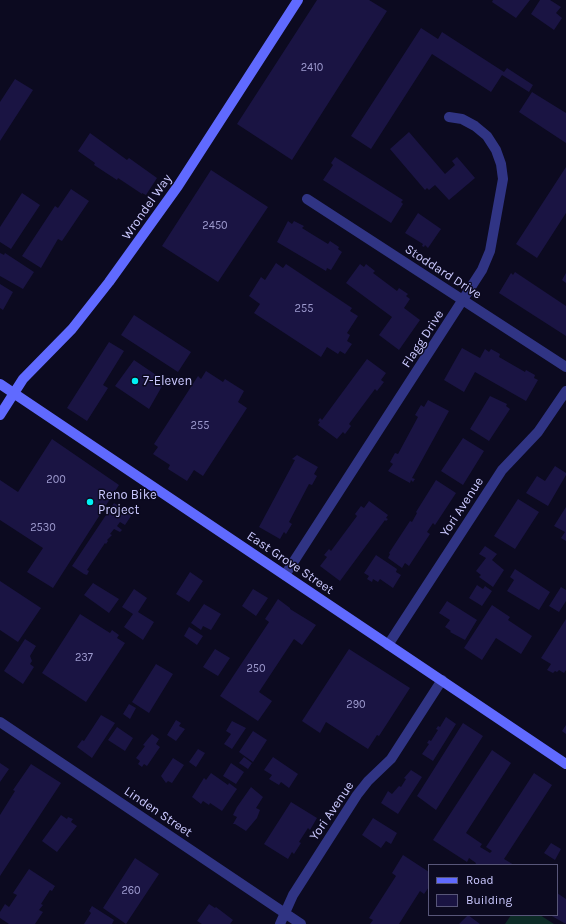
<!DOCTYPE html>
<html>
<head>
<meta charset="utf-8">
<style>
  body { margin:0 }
  #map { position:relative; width:566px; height:924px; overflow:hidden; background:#0c0a20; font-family:Karla,sans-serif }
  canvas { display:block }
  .legend { position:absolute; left:428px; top:864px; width:130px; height:52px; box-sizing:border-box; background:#0c0a20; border:1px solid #585679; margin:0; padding:5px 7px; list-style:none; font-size:12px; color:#cbc9ff }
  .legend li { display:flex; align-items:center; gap:8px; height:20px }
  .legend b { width:20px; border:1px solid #585679 }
</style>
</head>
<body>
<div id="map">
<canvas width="566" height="924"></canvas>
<ul class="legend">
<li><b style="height:5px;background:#606aff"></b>Road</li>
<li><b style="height:11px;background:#1a1443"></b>Building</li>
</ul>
</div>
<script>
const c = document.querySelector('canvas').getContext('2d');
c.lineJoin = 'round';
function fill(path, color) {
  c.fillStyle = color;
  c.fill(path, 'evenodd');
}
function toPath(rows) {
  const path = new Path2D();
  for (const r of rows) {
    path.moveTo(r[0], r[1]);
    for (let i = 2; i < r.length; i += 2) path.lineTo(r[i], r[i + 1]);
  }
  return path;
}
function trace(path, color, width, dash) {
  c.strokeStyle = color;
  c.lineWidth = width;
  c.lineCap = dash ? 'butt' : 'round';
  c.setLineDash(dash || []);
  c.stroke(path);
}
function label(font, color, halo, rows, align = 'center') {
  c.font = font + ' Karla,sans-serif';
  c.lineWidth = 3;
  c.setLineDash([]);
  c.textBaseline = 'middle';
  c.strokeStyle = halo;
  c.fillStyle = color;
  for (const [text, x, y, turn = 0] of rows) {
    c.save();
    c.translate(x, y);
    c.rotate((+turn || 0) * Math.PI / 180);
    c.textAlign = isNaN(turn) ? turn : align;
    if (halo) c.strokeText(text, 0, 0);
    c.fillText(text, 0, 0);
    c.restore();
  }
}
const green = toPath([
  [511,915,540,915,554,924,505,924]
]);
const building = toPath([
  [317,0,369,0,387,11,292,160,237,124],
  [493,0,530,0,516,18,492,2],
  [540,0,550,0,561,7,556,13,562,18,554,30,531,14],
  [421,28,438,39,442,32,504,72,507,68,533,85,529,92,502,75,491,92,432,54,371,149,351,136],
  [15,79,33,90,0,141,0,102],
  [532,92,566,113,566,143,519,112],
  [409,132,445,174,455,165,452,161,457,157,475,178,449,200,435,185,429,190,427,188,425,190,390,149],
  [90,133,127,160,129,158,157,178,146,195,142,193,142,194,118,178,117,180,94,165,95,163,78,151],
  [335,157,403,200,401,202,403,204,391,223,323,180,333,165,331,163],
  [566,167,566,213,537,258,516,244],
  [211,170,268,207,218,282,162,246],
  [71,189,89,201,62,241,58,239,41,268,22,256,55,206,58,208],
  [22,193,40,205,11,249,0,242,0,227],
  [418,213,441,229,428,248,425,245,424,247,422,246,423,244,405,233],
  [288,221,292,224,294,221,304,226,302,228,310,233,328,244,330,241,339,247,338,249,342,252,331,270,327,268,326,271,277,242],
  [0,253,4,255,5,253,34,272,23,289,0,276],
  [276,263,283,268,286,264,352,308,350,311,358,316,347,333,350,335,347,341,352,344,345,354,340,351,338,354,327,347,321,357,254,313,260,304,249,296,261,277,265,280],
  [360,264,364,267,366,264,375,271,373,273,397,291,399,288,408,294,406,296,410,299,404,308,420,320,399,350,379,335,392,317,346,283],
  [515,272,566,306,566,336,499,293,511,273,513,275],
  [566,273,566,283,562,280],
  [0,284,13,292,3,310,0,308],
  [134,315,191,352,178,372,121,335],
  [109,342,124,351,103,385,108,388,87,421,67,408],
  [462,348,480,358,485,349,489,352,491,349,500,354,499,357,525,372,526,370,535,375,534,378,538,380,526,401,475,372,464,392,444,380],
  [367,359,386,373,381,380,384,382,377,391,375,389,349,424,351,426,345,434,343,432,337,439,318,425,320,422,318,421,320,418,322,420],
  [134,360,165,381,149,409,115,386],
  [206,371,223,382,225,379,244,391,238,402,247,408,203,476,194,470,187,481,168,469,170,465,153,454,158,447,154,444,198,376,201,379],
  [490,396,507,404,506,406,510,409,489,441,470,429],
  [428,400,449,411,412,478,415,479,413,482,411,480,410,483,388,471,393,464,390,462,395,453,398,454,418,417,415,415,421,405,424,407],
  [463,438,484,451,463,485,441,471],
  [52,439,119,485,53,588,27,572,43,548,0,520,0,480,18,492],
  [297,455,318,467,314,474,317,476,312,485,309,484,289,522,292,524,286,534,284,532,280,539,259,527,295,460,292,459],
  [555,466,566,473,566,475,548,506,526,493,537,476,545,481],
  [436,480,456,493,435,525,433,523,427,532,430,534,409,566,405,563,402,568,388,558,390,554,389,553,410,521,412,522,417,513,416,512],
  [518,499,539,512,515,549,494,536],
  [369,501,388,515,386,518,388,519,386,521,385,520,340,581,320,566,327,557,324,555,329,549,331,551,357,516,355,514,361,506,364,508],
  [114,503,131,514,131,516,125,525,120,522,117,526,122,530,120,532,114,529,110,534,112,535,107,540,108,541,106,544,105,543,87,570,89,571,87,575,84,574,72,566],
  [566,507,566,541,561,538,565,532,554,526],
  [485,546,497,554,492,560,504,570,493,587,479,577,481,575,476,571,486,558,479,554],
  [376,555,397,569,396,572,401,575,393,588,380,579,378,582,373,579,372,582,367,579,369,576,364,573],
  [515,569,550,592,539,610,507,591,514,580,510,577],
  [190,572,203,581,189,602,176,594],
  [0,581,41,608,18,642,0,630],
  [93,583,119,599,109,613,84,595],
  [477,585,483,589,485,586,492,591,482,606,469,598],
  [561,587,566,590,566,601,559,612,549,606],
  [134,589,147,598,138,612,154,622,143,640,124,627,133,614,122,607],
  [253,589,268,598,256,616,242,606],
  [278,599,290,608,290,609,316,625,302,645,294,639,259,692,272,701,258,721,220,696,269,622,265,619],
  [447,601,477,620,465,640,450,632,451,631,445,627,450,620,439,613],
  [204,604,221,614,211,630,203,626,201,630,191,623],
  [492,605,510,617,508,620,532,636,521,654,496,638,482,660,464,648],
  [80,614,110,633,112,630,119,635,117,638,125,643,86,702,42,673],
  [566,619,566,670,564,673,559,670,557,672,555,671,553,673,547,670,551,664,541,658],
  [189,627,203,636,197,645,184,636],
  [25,639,36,646,30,656,32,661,30,664,34,667,23,684,4,671],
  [215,649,230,658,218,676,203,667],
  [349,649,410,688,379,736,377,735,368,749,326,722,320,733,302,721],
  [156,664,173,674,149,713,132,702],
  [129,704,136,708,130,719,123,714],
  [101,715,115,723,92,758,77,747,82,740,84,741],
  [446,717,456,724,433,761,422,754,429,744,427,743,429,740,431,741,438,730,436,729,438,726,440,727],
  [176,720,181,723,179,726,185,729,176,741,167,735],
  [232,721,246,728,232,749,224,744,231,734,226,731],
  [463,723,483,736,436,810,417,796],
  [566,725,566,734,562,731],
  [117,727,133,738,125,751,108,740],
  [253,731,267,740,253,762,239,752],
  [152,734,159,739,156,744,160,747,147,766,144,764,142,767,138,764,140,761,136,758,145,746,143,745],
  [198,749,205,753,196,767,189,762],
  [492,750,511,763,466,833,482,844,480,847,490,853,492,851,486,847,534,773,552,785,504,859,514,865,475,865,476,863,469,858,467,862,433,840],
  [244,757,252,763,248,769,239,763],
  [273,757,298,774,289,788,281,782,279,785,269,779,272,775,264,770],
  [173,758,184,765,172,783,168,781,166,783,161,776],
  [0,763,9,769,0,782],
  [231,763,244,772,236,784,223,776],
  [31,764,61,783,0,876,0,815,15,791,13,790],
  [411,770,422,777,398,814,381,803,388,791,392,794,399,786,401,787,406,779,404,778],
  [211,773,228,785,229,783,237,789,222,811,210,803,209,805,203,801,201,804,192,797,204,778,206,780],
  [251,787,263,797,256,808,260,810,257,818,246,831,235,824,233,824,237,817,233,815,237,807],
  [291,802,317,818,310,830,308,828,299,842,301,843,294,854,292,852,288,859,264,844],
  [61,815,67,819,68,817,73,819,71,822,77,826,57,852,42,841],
  [373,818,397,833,391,844,386,841,381,848,362,835],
  [551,843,561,849,555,860,544,853],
  [403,855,429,872,429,887,424,894,420,891,399,924,370,924,373,920,369,918,396,876,392,873],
  [135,858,159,874,126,924,103,908],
  [29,869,55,886,52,891,50,890,41,904,43,905,39,910,43,912,35,924,9,924,0,918,0,912,5,904,9,907,17,895,13,893],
  [557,893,566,899,566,924,550,915,557,915],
  [209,904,215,908,216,907,233,920,230,924,202,924,197,921],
  [92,906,114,920,112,924,84,924,91,913,89,911],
  [468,915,480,924,459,924]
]);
const street = toPath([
  [307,199,566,367],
  [285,575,482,270,490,251,503,179,501,164,496,150,487,136,475,126,462,119,449,117],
  [388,645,502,470,538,432,566,391],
  [0,722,301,924],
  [280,924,293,895,357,795,368,781,391,759,442,680]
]);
const secondary = toPath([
  [0,384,566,764],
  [0,415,23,379,72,329,109,282,178,186,298,0]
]);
const markers = [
  [135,381,4,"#00f1f4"],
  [90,502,4,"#00f1f4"]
];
const numberNames = [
  ["2410",312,68],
  ["2450",215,226],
  ["255",304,309],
  ["255",200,426],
  ["200",56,480],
  ["2530",43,528],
  ["237",84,658],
  ["250",256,669],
  ["290",356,705],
  ["260",131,891]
];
const streetNames = [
  ["Wrondel Way",147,207,-55],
  ["Stoddard Drive",443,272,33],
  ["Flagg Drive",423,339,-57],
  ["Yori Avenue",462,507,-57],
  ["East Grove Street",290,563,34],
  ["Yori Avenue",332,811,-56],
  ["Linden Street",158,812,34]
];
const poiNames = [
  ["7-Eleven",143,381],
  ["Reno Bike",98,495],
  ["Project",98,510]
];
fill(green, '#0d2b27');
fill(building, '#1a1443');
trace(street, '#303484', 10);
trace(secondary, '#606aff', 10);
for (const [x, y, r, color] of markers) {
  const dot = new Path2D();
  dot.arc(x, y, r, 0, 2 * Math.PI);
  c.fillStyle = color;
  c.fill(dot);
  trace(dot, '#0c0a20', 1.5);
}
label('11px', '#9f9cd0', null, numberNames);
label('13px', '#cbc9ff', '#0c0a20', streetNames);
label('13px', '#cbc9ff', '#0c0a20', poiNames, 'left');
</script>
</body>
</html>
